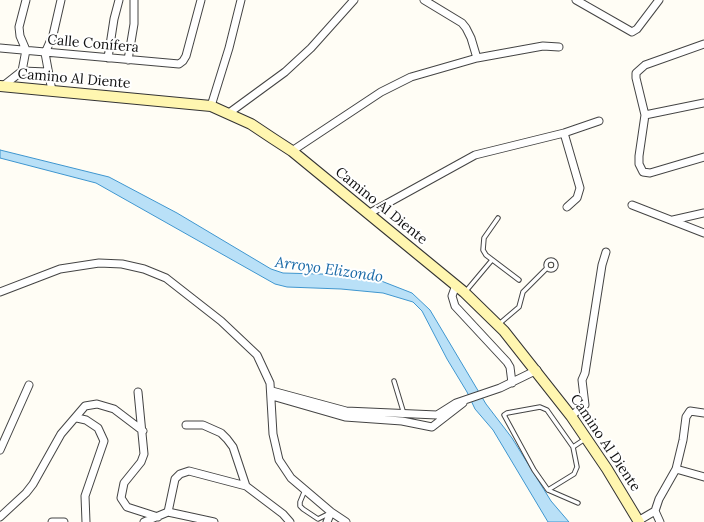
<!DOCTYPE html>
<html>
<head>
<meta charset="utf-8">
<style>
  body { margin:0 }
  canvas { display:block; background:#fffdf5 }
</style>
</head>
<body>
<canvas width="704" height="522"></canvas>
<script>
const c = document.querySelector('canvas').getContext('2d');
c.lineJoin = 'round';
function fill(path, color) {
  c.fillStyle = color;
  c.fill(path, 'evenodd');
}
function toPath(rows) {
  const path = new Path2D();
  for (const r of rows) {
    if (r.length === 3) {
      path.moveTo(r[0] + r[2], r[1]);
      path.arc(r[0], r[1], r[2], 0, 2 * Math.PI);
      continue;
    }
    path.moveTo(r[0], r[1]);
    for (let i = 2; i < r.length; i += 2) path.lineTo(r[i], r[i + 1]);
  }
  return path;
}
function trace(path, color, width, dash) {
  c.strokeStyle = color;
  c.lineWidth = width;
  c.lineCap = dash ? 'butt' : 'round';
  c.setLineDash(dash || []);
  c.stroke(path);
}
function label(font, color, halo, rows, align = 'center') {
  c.font = font + ' Lora,serif';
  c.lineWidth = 4;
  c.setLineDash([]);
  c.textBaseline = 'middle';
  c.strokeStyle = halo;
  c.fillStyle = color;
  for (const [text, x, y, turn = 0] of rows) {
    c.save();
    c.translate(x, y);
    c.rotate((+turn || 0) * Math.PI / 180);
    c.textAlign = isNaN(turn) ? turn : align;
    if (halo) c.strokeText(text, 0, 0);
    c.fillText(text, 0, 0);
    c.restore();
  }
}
const water = toPath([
  [0,150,109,177,177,213,271,269,283,273,358,275,371,277,412,293,430,310,486,404,512,438,551,501,569,522,548,522,493,430,475,409,467,392,447,359,422,311,413,302,383,293,341,289,287,287,275,284,96,183,0,158,0,150]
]);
const lane = toPath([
  [498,218,484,238,483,250,486,255,519,280],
  [551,265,5],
  [466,291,492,260],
  [499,324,519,307,523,292,547,268],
  [394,381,404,414],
  [305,490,300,502,300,506,303,509,318,519,330,513],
  [548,490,574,474,577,467,573,447],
  [578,503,548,490,534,470,504,415,507,413,540,407,547,410,573,447,585,439]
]);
const street = toPath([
  [424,0,462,23,466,28,471,38,477,58],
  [576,0,632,32,637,29,659,0],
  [704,44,645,65,636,73,636,78,645,115,639,156,639,164,643,172,650,173,704,157],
  [0,48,179,64,183,61,186,56,201,0],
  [108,58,114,19,119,0],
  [128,60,134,24,134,0],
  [22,71,47,72],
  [3,86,22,71,26,50,20,36,19,27,26,0],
  [52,91,45,53,53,35,61,0],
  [211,106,229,48,241,0],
  [229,113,285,72,311,48,354,0],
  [645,115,704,103],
  [564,133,580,188,577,198,567,207],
  [292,151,381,92,411,77,477,58,543,46,559,47],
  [632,205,704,233],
  [368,214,475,155,564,133,599,121],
  [673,220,704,213],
  [456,285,452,296,455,306,507,362,510,367,512,383],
  [0,292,60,269,99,263,122,264,144,269,166,278,221,321,257,355,270,383,273,434,279,460,291,478,331,512,346,522],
  [272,391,346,411,437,415,456,403,500,388,537,370],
  [138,392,144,454,141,462,124,483,121,498,127,507,158,517],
  [272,396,345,417,402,421,432,427,463,403],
  [571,416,585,405,582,380,585,373,602,265,606,252],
  [77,418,86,420,98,428,104,441,85,496,86,522],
  [186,425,203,425,221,433,227,439,233,447,246,486],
  [0,450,29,385],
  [676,469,704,477],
  [655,511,659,499,676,469,683,440,686,417,690,411,704,413],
  [655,511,660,522],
  [168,512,175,479,180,474,189,471,246,486,283,514,290,522],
  [0,517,26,493,33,484,61,434,85,406,97,404,114,409,143,431],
  [638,521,655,511],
  [52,522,64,522],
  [144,522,168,512,214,522],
  [327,522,331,512]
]);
const secondary = toPath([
  [0,86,211,106,251,124,272,138,292,151,464,292,504,331,571,416,607,469,639,522]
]);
const streetNames = [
  ["Calle Conífera",93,44,5],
  ["Camino Al Diente",74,79,5],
  ["Camino Al Diente",381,206,39],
  ["Camino Al Diente",605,443,56]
];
const waterNames = [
  ["Arroyo Elizondo",329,270,8]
];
fill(water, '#b9e0f7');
trace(water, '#3f96cf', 1);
trace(lane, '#444', 5.5);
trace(street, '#444', 9);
trace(secondary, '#333', 12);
trace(lane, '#fff', 3.5);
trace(street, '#fff', 7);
trace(secondary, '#fff6b0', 10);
label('14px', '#111', '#fff', streetNames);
label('italic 15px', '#1768a6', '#fff', waterNames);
</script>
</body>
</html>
